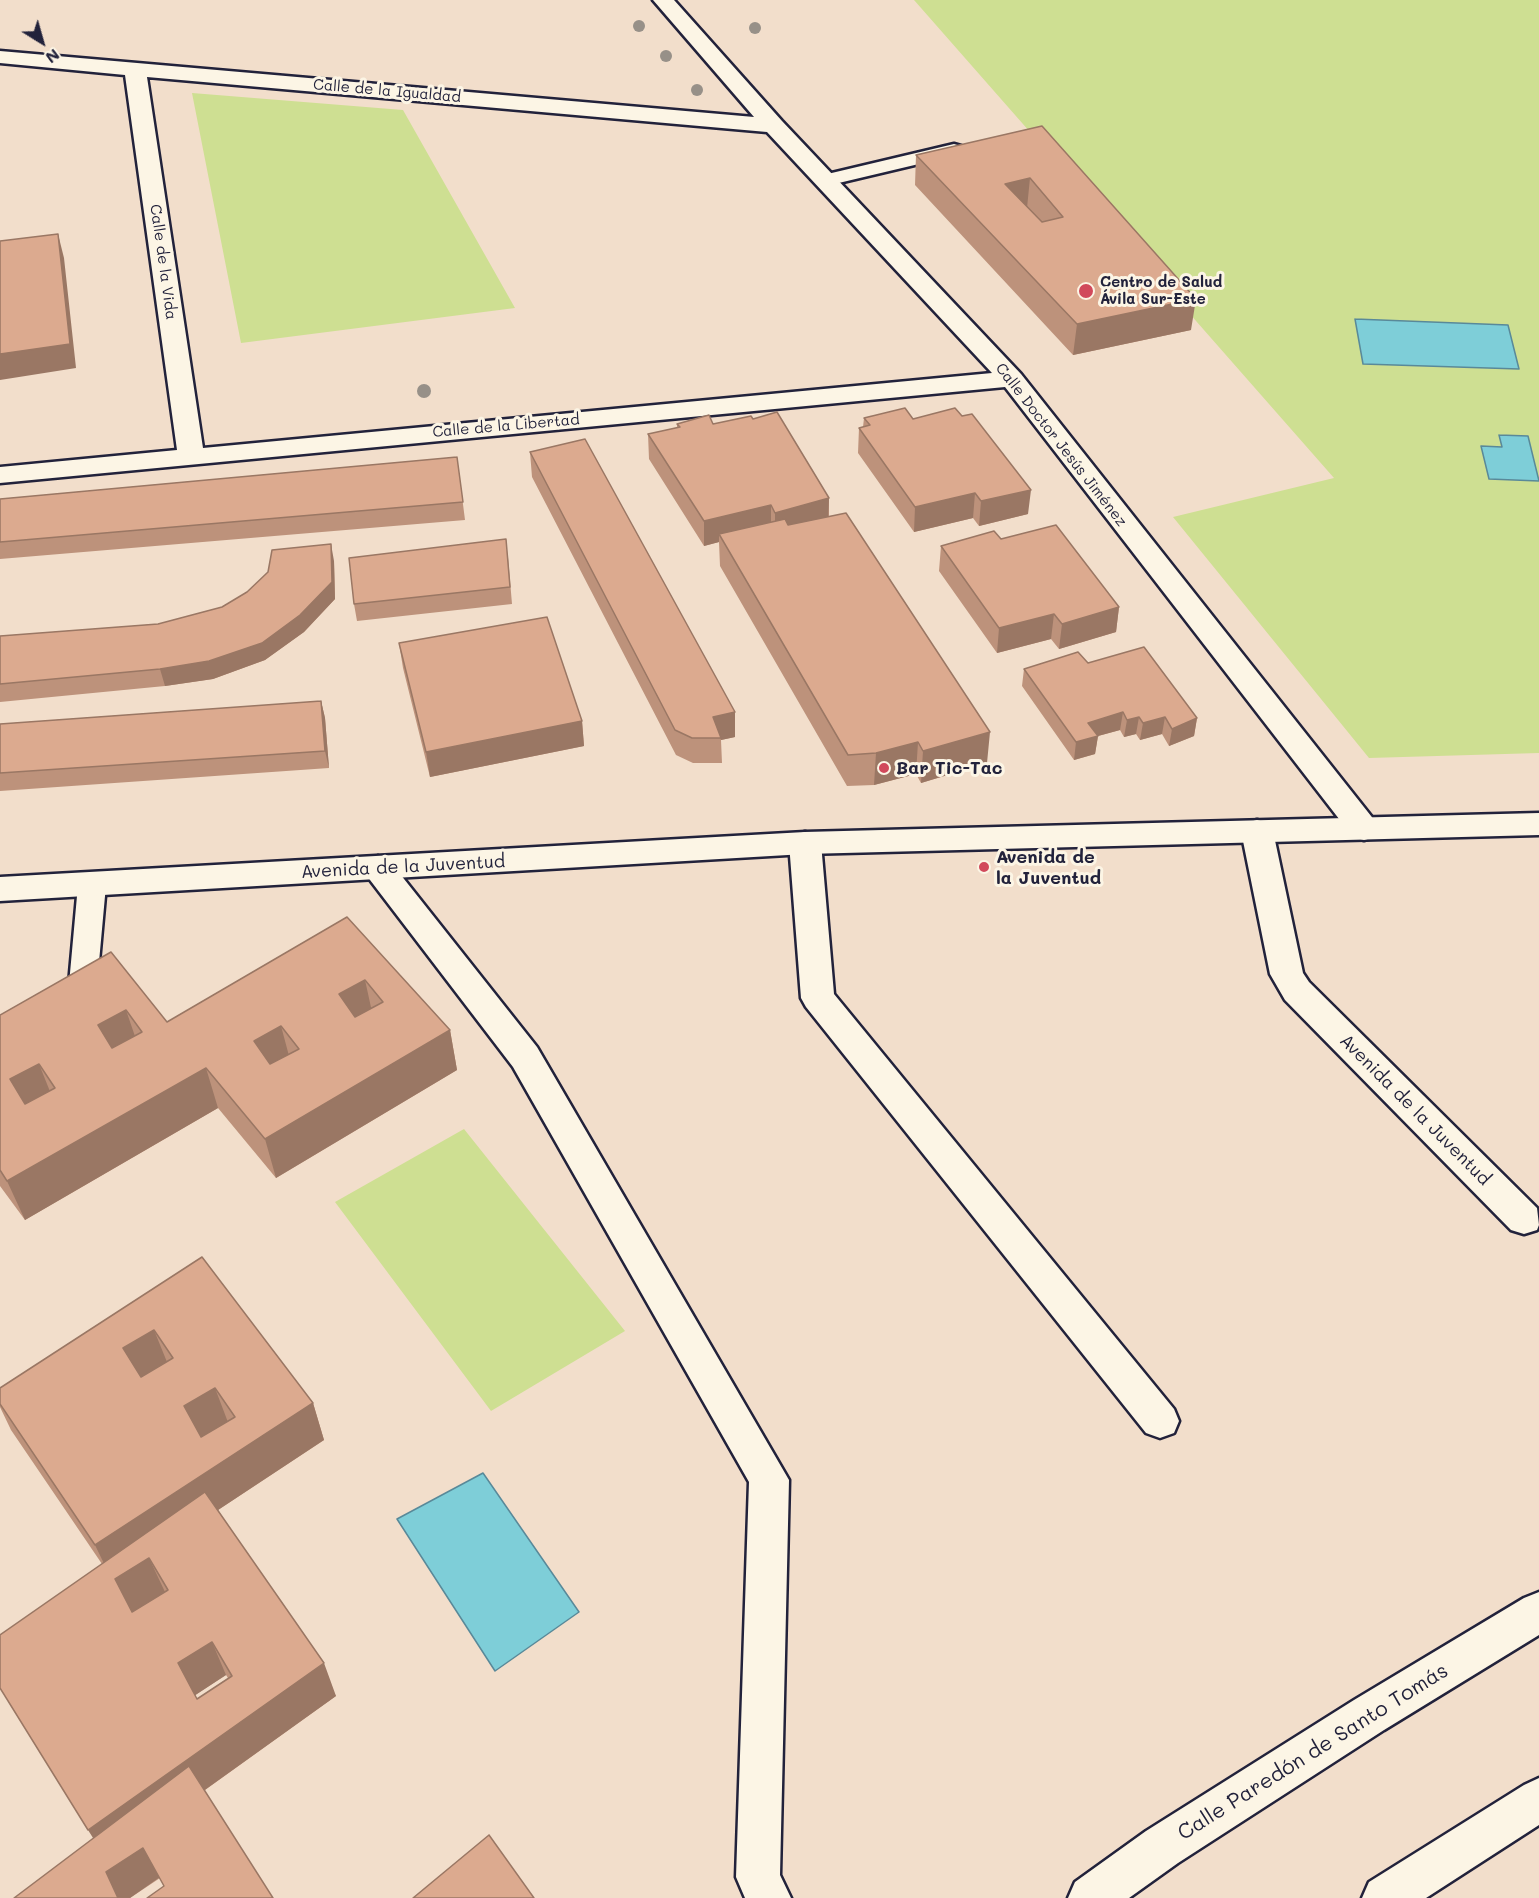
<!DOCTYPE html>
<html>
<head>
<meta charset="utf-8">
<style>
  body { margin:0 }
  #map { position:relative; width:1539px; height:1898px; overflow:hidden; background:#f2decb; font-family:Mali,sans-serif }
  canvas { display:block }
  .north { position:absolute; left:12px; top:12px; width:60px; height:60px; -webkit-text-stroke:4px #fcf5e5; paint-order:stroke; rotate:143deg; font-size:16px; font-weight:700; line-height:24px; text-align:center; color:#22223b }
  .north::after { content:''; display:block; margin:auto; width:21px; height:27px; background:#22223b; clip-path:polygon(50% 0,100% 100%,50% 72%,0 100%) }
</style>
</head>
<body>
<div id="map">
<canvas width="1539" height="1898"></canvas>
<div class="north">N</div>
</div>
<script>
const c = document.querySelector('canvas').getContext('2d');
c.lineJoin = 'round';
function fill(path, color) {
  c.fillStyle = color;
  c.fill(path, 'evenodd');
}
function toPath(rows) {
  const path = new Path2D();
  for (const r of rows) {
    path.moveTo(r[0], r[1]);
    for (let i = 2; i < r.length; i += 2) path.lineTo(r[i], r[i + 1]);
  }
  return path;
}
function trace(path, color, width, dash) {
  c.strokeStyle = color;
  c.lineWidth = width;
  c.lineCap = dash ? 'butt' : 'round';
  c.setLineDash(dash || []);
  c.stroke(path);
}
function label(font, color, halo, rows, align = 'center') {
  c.font = font + ' Mali,sans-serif';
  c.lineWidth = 6;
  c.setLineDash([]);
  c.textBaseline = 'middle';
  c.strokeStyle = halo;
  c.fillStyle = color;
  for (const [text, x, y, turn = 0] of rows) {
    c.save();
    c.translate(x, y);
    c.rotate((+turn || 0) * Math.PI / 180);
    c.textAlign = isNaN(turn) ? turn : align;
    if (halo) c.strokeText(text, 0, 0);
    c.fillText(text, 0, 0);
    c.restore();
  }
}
const green = toPath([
  [914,0,1539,0,1539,753,1369,758,1173,517,1334,478],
  [192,93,403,110,515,308,241,343],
  [464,1129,625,1331,491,1411,335,1202]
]);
const water = toPath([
  [1355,319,1508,325,1519,369,1363,364,1355,319],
  [1499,435,1528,436,1539,481,1489,479,1481,446,1502,447,1499,435],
  [483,1473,579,1612,495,1671,397,1519,483,1473]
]);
const lane = toPath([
  [954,144,961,146,964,150,961,154,826,186,819,184,816,180,819,176,954,144],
  [92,875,102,878,106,885,97,984,93,992,83,995,73,992,69,984,78,885,82,878,92,875]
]);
const street = toPath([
  [653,0,674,0,782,121,1021,374,1375,821,1380,829,1375,837,1364,840,1353,837,1005,387,0,483,0,467,177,450,125,75,0,63,0,51,754,117,653,0],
  [147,77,767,132,992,373,203,448,147,77],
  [1257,820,1268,823,1273,831,1303,973,1309,982,1537,1208,1539,1225,1537,1230,1524,1234,1511,1230,1285,1000,1270,974,1241,831,1246,823,1257,820],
  [805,832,816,835,821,843,834,994,1174,1409,1179,1421,1174,1433,1160,1438,1146,1433,806,1007,801,998,789,843,794,835,805,832],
  [378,856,389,860,537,1047,789,1480,780,1875,791,1898,745,1898,736,1877,749,1482,513,1067,367,876,362,868,367,860,378,856],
  [1539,1592,1539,1635,1384,1730,1178,1863,1129,1898,1068,1898,1075,1882,1146,1831,1354,1700,1524,1598,1539,1592]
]);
const secondary = toPath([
  [1539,813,1539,835,805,854,0,901,0,877,805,832,1539,813],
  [1539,1778,1539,1825,1426,1898,1362,1898,1369,1882,1524,1785,1539,1778]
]);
const trees = [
  [639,26,6],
  [755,28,6],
  [666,56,6],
  [697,90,6],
  [424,391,7]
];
const wall = toPath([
  [1042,126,1191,330,1073,355,915,185,916,155],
  [864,418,913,419,1028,514,979,526,973,518,914,532,858,453,859,428,863,427],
  [753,419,829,498,829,517,987,763,921,783,916,774,874,785,847,786,720,566,719,542,704,546,649,459,648,434,677,428,677,424,713,424],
  [530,452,735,737,721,740,722,763,693,763,676,755,532,477],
  [457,457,465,520,0,559,0,499],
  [1001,539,1119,607,1116,632,1059,649,1051,639,997,653,939,571,941,546],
  [508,557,512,604,357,621,354,604],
  [334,561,335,599,304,632,265,660,213,679,165,686,0,702,0,636,158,624,222,607],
  [399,643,582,721,584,746,430,777,403,668],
  [1088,663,1197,718,1194,736,1169,746,1162,734,1140,740,1136,734,1124,737,1120,730,1098,736,1095,754,1074,760,1022,686,1024,669],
  [321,701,325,718,329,768,0,791,0,724],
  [347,917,450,1030,457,1070,276,1178,218,1108,25,1220,0,1186,0,1015,111,952,167,1022],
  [202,1257,313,1403,324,1440,218,1510,336,1696,205,1790,164,1886,160,1878,130,1898,93,1838,102,1564,11,1430,0,1407,0,1388],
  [226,1675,228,1678,197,1699,195,1695]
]);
const shadedWall = toPath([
  [1030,178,1027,208,1005,184],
  [58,234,64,258,76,368,0,380,0,354],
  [1196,299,1191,330,1073,355,1077,324],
  [1031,490,1028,514,979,526,981,501],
  [975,493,973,518,914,532,915,507],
  [829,498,828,523,775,538,775,513],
  [771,505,771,530,719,534,719,542,704,546,704,521],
  [331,544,334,561,335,599,304,632,265,660,213,679,165,686,160,669],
  [1119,607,1116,632,1059,649,1062,624],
  [1054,614,1051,639,997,653,999,628],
  [321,701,325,718,329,768,325,751],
  [735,712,735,737,721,740,713,717],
  [1123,712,1120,730,1098,736,1095,754,1074,760,1076,742,1088,723],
  [1139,717,1136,734,1124,737,1127,720],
  [1165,717,1162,734,1140,740,1143,723],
  [1197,718,1194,736,1169,746,1172,729],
  [582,721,584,746,430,777,426,752],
  [990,732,987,763,921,783,923,751],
  [918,742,916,774,874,785,876,753],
  [365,980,374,1021,348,1035,339,994],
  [126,1010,140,1051,112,1065,98,1025],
  [281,1026,292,1067,265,1081,254,1041],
  [450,1030,457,1070,276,1178,265,1139],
  [39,1064,55,1104,27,1119,10,1079],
  [206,1068,218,1108,25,1220,7,1181],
  [154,1330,169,1367,139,1385,123,1348],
  [215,1388,229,1425,198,1443,184,1406],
  [313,1403,324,1440,112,1580,95,1545],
  [149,1558,165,1592,132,1613,115,1579],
  [212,1642,226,1675,194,1696,178,1663],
  [324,1663,336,1696,107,1860,88,1830],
  [143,1848,160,1877,130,1898,118,1898,106,1872]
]);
const building = toPath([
  [1042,126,1196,299,1077,324,916,155,1042,126],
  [1030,178,1063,217,1042,222,1005,184,1030,178],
  [58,234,70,344,0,354,0,241,58,234],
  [905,408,913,419,955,408,962,416,972,414,1031,490,981,501,975,493,915,507,859,428,870,425,864,418,905,408],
  [777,412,829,498,775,513,771,505,704,521,648,434,680,427,677,424,709,415,713,424,751,416,753,419,777,412],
  [585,439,735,712,713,717,721,738,692,738,675,730,530,452,585,439],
  [457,457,463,502,0,542,0,499,457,457],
  [846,513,990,732,923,751,918,742,876,753,848,755,719,534,785,519,788,525,846,513],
  [1056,525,1119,607,1062,624,1054,614,999,628,941,546,994,531,1001,539,1056,525],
  [506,539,510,587,354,604,349,558,506,539],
  [331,544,332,582,300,615,262,643,209,661,160,669,0,684,0,636,158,624,222,607,247,592,268,572,272,550,331,544],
  [547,617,582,721,426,752,399,643,547,617],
  [1144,647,1197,718,1172,729,1165,717,1143,723,1139,717,1127,720,1123,712,1088,723,1098,736,1076,742,1024,669,1078,652,1088,663,1144,647],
  [321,701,325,751,0,773,0,724,321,701],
  [347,917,450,1030,265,1139,206,1068,7,1181,0,1170,0,1015,111,952,167,1022,347,917],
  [365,980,383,1002,355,1017,339,994,365,980],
  [126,1010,142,1032,112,1048,98,1025,126,1010],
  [281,1026,299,1049,270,1064,254,1041,281,1026],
  [39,1064,55,1088,25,1104,10,1079,39,1064],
  [202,1257,313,1403,95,1545,0,1404,0,1388,202,1257],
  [154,1330,173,1358,141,1377,123,1348,154,1330],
  [215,1388,235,1417,201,1437,184,1406,215,1388],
  [205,1492,324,1663,88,1830,0,1688,0,1635,205,1492],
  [149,1558,168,1590,132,1612,115,1579,149,1558],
  [212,1642,232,1676,197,1699,178,1663,212,1642],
  [189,1766,273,1898,147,1898,164,1886,143,1848,106,1872,118,1898,14,1898,189,1766],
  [489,1835,534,1898,413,1898,489,1835]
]);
const markers = [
  [1086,291,8,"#d1495b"],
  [884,768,6,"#d1495b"],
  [984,867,6,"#d1495b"]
];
const farStreetnames = [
  ["Calle de la Igualdad",387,91,5],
  ["Calle de la Vida",163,262,82],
  ["Calle de la Libertad",506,426,-5],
  ["Calle Doctor Jesús Jiménez",1061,445,52]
];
const farPoinames = [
  ["Centro de Salud",1100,282],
  ["Ávila Sur-Este",1100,299]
];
const poiNames = [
  ["Bar Tic-Tac",896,768],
  ["Avenida de",996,857],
  ["la Juventud",996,878]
];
const streetNames = [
  ["Avenida de la Juventud",403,867,-3],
  ["Avenida de la Juventud",1415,1110,45]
];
const nearStreetnames = [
  ["Calle Paredón de Santo Tomás",1313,1752,-32]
];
fill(green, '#cedf92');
fill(water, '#7eced8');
trace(water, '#598999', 1.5);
trace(lane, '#22223b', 5);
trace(street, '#22223b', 5);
trace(secondary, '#22223b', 5);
fill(lane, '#fcf5e5');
fill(street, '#fcf5e5');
fill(secondary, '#fcf5e5');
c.fillStyle = '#979088';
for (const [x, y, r] of trees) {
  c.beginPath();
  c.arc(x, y, r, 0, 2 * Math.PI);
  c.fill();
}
fill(wall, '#bd927b');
fill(shadedWall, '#9a7764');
fill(building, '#dcaa8f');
trace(building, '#9a7764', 1.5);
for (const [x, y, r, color] of markers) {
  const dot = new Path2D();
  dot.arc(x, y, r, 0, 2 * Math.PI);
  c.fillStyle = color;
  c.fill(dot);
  trace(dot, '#fcf5e5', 2);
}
label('15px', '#22223b', '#fcf5e5', farStreetnames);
label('bold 15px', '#22223b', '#fcf5e5', farPoinames, 'left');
label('bold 18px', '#22223b', '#fcf5e5', poiNames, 'left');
label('18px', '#22223b', '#fcf5e5', streetNames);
label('21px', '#22223b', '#fcf5e5', nearStreetnames);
</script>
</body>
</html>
